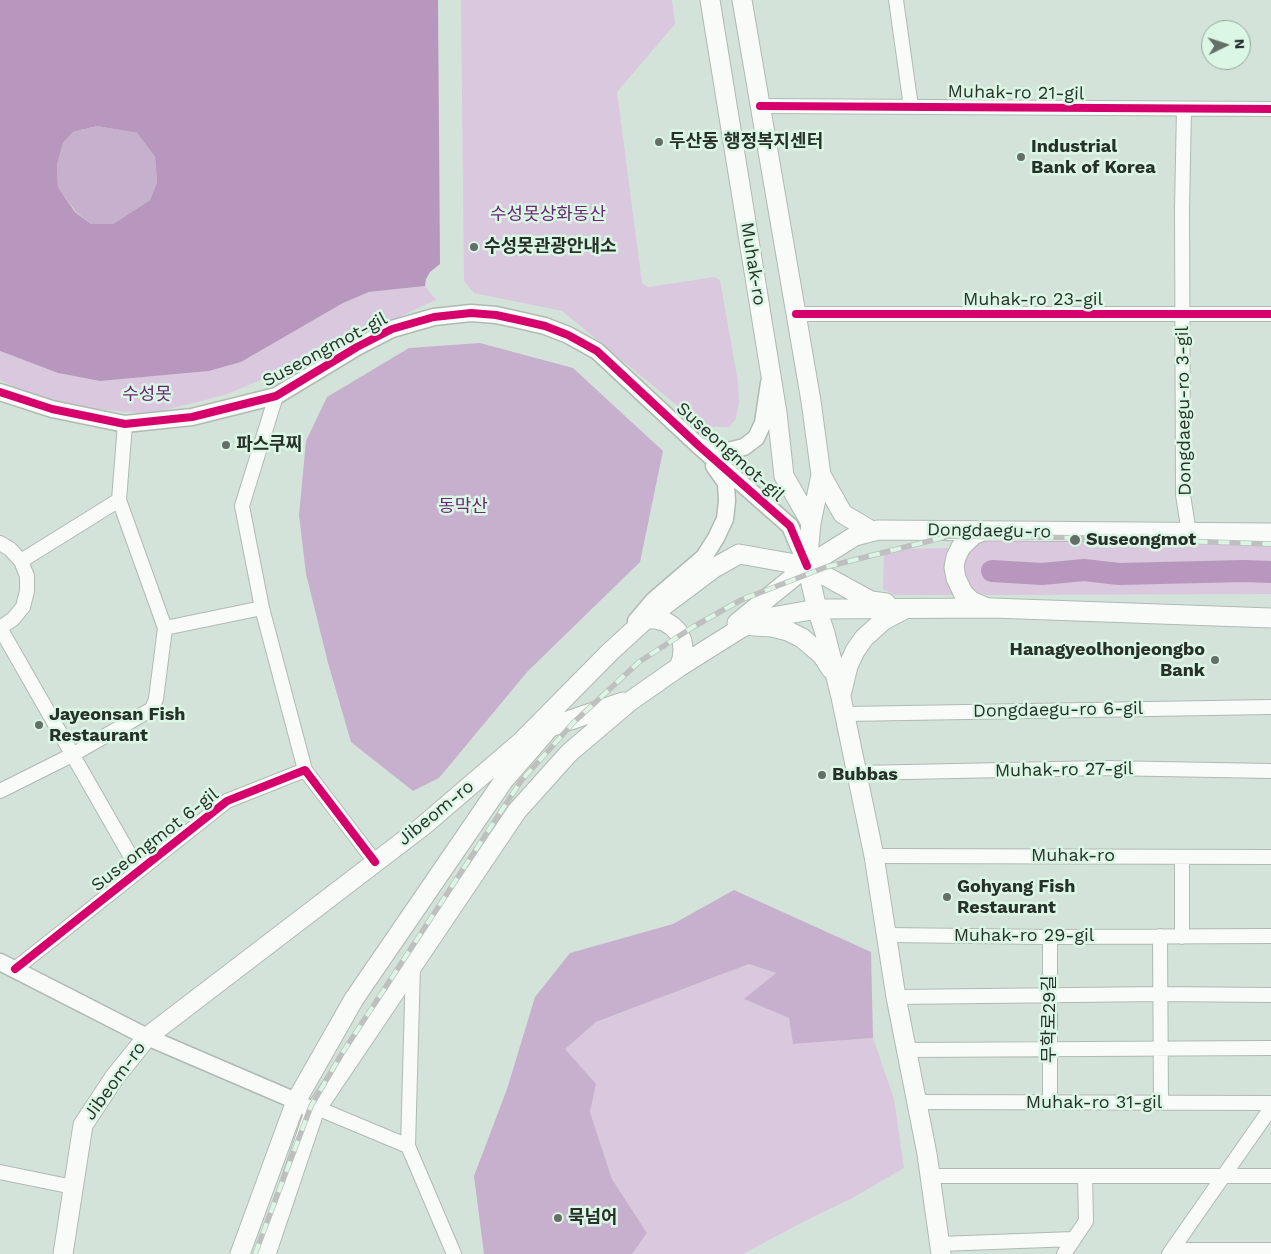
<!DOCTYPE html>
<html>
<head>
<meta charset="utf-8">
<style>
  body { margin:0 }
  #map { position:relative; width:1271px; height:1254px; overflow:hidden; background:#d4e3d9; font-family:"Work Sans",sans-serif }
  canvas { display:block }
  .north { position:absolute; left:1201px; top:20px; width:50px; height:50px; box-sizing:border-box; background:#dbf6e4; border:1px solid #93a79a; border-radius:50%; rotate:86deg; font-size:14px; font-weight:700; line-height:20px; text-align:center; color:#27312a }
  .north::after { content:''; display:block; margin:auto; width:18px; height:22px; background:#646f67; clip-path:polygon(50% 0,100% 100%,50% 72%,0 100%) }
</style>
</head>
<body>
<div id="map">
<canvas width="1271" height="1254"></canvas>
<div class="north">N</div>
</div>
<script>
const c = document.querySelector('canvas').getContext('2d');
c.lineJoin = 'round';
function fill(path, color) {
  c.fillStyle = color;
  c.fill(path, 'evenodd');
}
function toPath(rows) {
  const path = new Path2D();
  for (const r of rows) {
    path.moveTo(r[0], r[1]);
    for (let i = 2; i < r.length; i += 2) path.lineTo(r[i], r[i + 1]);
  }
  return path;
}
function trace(path, color, width, dash) {
  c.strokeStyle = color;
  c.lineWidth = width;
  c.lineCap = dash ? 'butt' : 'round';
  c.setLineDash(dash || []);
  c.stroke(path);
}
function label(font, color, halo, rows, align = 'center') {
  c.font = font + ' "Work Sans","Noto Sans KR",sans-serif';
  c.lineWidth = 5;
  c.setLineDash([]);
  c.textBaseline = 'middle';
  c.strokeStyle = halo;
  c.fillStyle = color;
  for (const [text, x, y, turn = 0] of rows) {
    c.save();
    c.translate(x, y);
    c.rotate((+turn || 0) * Math.PI / 180);
    c.textAlign = isNaN(turn) ? turn : align;
    if (halo) c.strokeText(text, 0, 0);
    c.fillText(text, 0, 0);
    c.restore();
  }
}
const green = toPath([
  [461,0,672,0,675,24,617,92,642,283,648,287,715,277,720,280,738,382,739,401,736,419,729,427,714,427,701,425,562,311,474,293,464,281],
  [425,286,436,300,275,374,225,395,149,414,77,407,23,391,0,380,0,351,58,373,100,381,209,371,241,362,343,303,369,292],
  [985,540,1271,545,1271,594,987,595,978,593,965,583,962,557,974,543],
  [948,548,949,582,957,595,895,595,883,589,884,554,899,549],
  [749,964,776,973,745,999,789,1018,793,1044,873,1038,894,1099,904,1168,854,1197,799,1224,743,1254,632,1254,647,1233,612,1179,590,1112,596,1084,564,1049,596,1022]
]);
const forest = toPath([
  [97,126,137,133,155,157,157,182,150,200,113,224,91,224,76,212,58,187,57,165,63,143,73,132],
  [480,343,573,368,663,451,640,562,528,671,439,778,413,791,351,742,328,663,306,574,299,515,306,441,327,397,409,348],
  [734,890,871,952,873,1038,793,1044,789,1018,744,999,776,973,749,964,596,1022,565,1049,596,1084,590,1112,612,1179,647,1233,632,1254,484,1254,474,1176,507,1089,535,997,570,953,673,924]
]);
const water = toPath([
  [0,0,438,0,440,264,430,272,426,279,425,286,369,292,343,303,241,362,209,371,100,381,58,373,0,351],
  [97,126,137,133,155,157,157,182,150,200,113,224,91,224,75,212,58,187,57,165,63,143,73,132]
]);
const river = toPath([
  [992,571,1042,574,1084,570,1119,574,1244,571,1271,572]
]);
const minor = toPath([
  [896,0,911,107],
  [760,106,1271,109],
  [1184,109,1182,209,1183,495,1189,533],
  [796,314,1271,314],
  [276,396,242,506,262,608,305,770],
  [0,543,10,549,21,561,27,576,27,591,23,607,13,619,0,628],
  [21,561,119,500],
  [0,628,139,871],
  [165,628,262,608],
  [845,714,1271,707],
  [857,773,1104,768,1271,771],
  [0,791,72,755,152,709,156,699,165,628,119,500,125,424],
  [874,856,1271,857],
  [1182,857,1182,937],
  [887,935,1050,937,1271,936],
  [1160,936,1161,1103],
  [1050,937,1050,1102],
  [15,969,227,801,305,770,375,862],
  [896,997,1160,994,1271,995],
  [906,1050,1271,1048],
  [916,1102,1271,1103],
  [317,1108,408,1146,454,1254],
  [408,1146,413,966],
  [0,1172,73,1187],
  [930,1176,1271,1176],
  [939,1244,1074,1239],
  [1172,1250,1271,1250],
  [1064,1254,1086,1221,1085,1176],
  [1169,1254,1271,1108]
]);
const tertiary = toPath([
  [0,392,52,409,125,424,192,417,276,396,357,347,392,329,434,317,471,313,496,315,519,320,545,326,568,335,597,351,699,446,790,526,807,566],
  [702,447,728,451,744,447,756,438,763,423,769,383],
  [636,621,654,600,704,557,716,538,725,519,727,501,726,483,714,466],
  [0,962,147,1037,296,1101,314,1112]
]);
const secondary = toPath([
  [710,0,777,413,784,476,811,523],
  [742,0,811,401,821,475,811,523,807,566,817,609,825,633,841,697,874,856,896,997,927,1154,941,1254],
  [821,475,843,514,872,531],
  [983,531,973,535,961,547,956,557,954,567,956,578,963,593,971,601,985,607],
  [646,619,655,619,664,621,672,626,678,632,682,641,683,649,682,659,679,667],
  [737,623,807,566,855,536,878,530,1271,533],
  [754,626,772,627,788,631,802,638,822,655,831,669],
  [842,691,848,666,855,651,864,638,884,620,903,610],
  [63,1254,83,1125,114,1078,147,1037,423,826,521,742,611,651,646,619,714,568,739,554,807,566,871,601,886,603],
  [240,1254,296,1101,354,999,504,780,550,727,623,702],
  [266,1254,314,1112,517,811,569,753,629,702,679,667,741,628,766,618,817,609,992,608,1271,618]
]);
const rail = toPath([
  [255,1254,311,1106,341,1055,521,781,574,722,639,662,693,627,741,600,826,567,949,536,1091,538,1271,544]
]);
const cycleway = toPath([
  [760,106,1271,109],
  [796,314,1271,314],
  [0,392,52,409,125,424,192,417,276,396,357,347,392,329,434,317,471,313,496,315,519,320,545,326,568,335,597,351,699,446,790,526,807,566],
  [15,969,227,801,305,770,375,862]
]);
const markers = [
  [659,142,5,"#646f67"],
  [1021,157,5,"#646f67"],
  [474,247,5,"#646f67"],
  [226,445,5,"#646f67"],
  [1075,540,6,"#646f67"],
  [1215,660,5,"#646f67"],
  [39,725,5,"#646f67"],
  [822,775,5,"#646f67"],
  [947,897,5,"#646f67"],
  [558,1218,5,"#646f67"]
];
const streetNames = [
  ["Muhak-ro 21-gil",1016,93,1],
  ["Muhak-ro",753,264,81],
  ["Muhak-ro 23-gil",1033,300],
  ["Suseongmot-gil",325,350,-28],
  ["Dongdaegu-ro 3-gil",1184,411,-91],
  ["Suseongmot-gil",730,452,42],
  ["Dongdaegu-ro",989,531,1],
  ["Dongdaegu-ro 6-gil",1058,710,-1],
  ["Muhak-ro 27-gil",1064,770,-1],
  ["Jibeom-ro",436,813,-39],
  ["Suseongmot 6-gil",155,840,-38],
  ["Muhak-ro",1073,856],
  ["Muhak-ro 29-gil",1024,936],
  ["무학로29길",1050,1019,-90],
  ["Jibeom-ro",115,1081,-54],
  ["Muhak-ro 31-gil",1094,1103]
];
const poiNames = [
  ["두산동 행정복지센터",669,142],
  ["Industrial",1031,147],
  ["Bank of Korea",1031,168],
  ["수성못관광안내소",484,247],
  ["파스쿠찌",236,445],
  ["Suseongmot",1086,540],
  ["Hanagyeolhonjeongbo",1205,650,"right"],
  ["Bank",1205,671,"right"],
  ["Jayeonsan Fish",49,715],
  ["Restaurant",49,736],
  ["Bubbas",832,775],
  ["Gohyang Fish",957,887],
  ["Restaurant",957,908],
  ["묵넘어",568,1218]
];
const parkNames = [
  ["수성못상화동산",548,215],
  ["수성못",147,395],
  ["동막산",463,507]
];
fill(green, '#d9c8de');
fill(forest, '#c7b0cd');
fill(water, '#b897bf');
trace(river, '#b897bf', 22);
trace(minor, '#afbab2', 16);
trace(tertiary, '#afbab2', 19);
trace(secondary, '#afbab2', 21);
trace(minor, '#f9fbf9', 14);
trace(tertiary, '#f9fbf9', 16);
trace(secondary, '#f9fbf9', 19);
trace(rail, '#bdc0be', 5.5);
trace(rail, '#dbf6e4', 4, [11]);
trace(cycleway, '#d6006c', 8);
for (const [x, y, r, color] of markers) {
  const dot = new Path2D();
  dot.arc(x, y, r, 0, 2 * Math.PI);
  c.fillStyle = color;
  c.fill(dot);
  trace(dot, '#dbf6e4', 2);
}
label('18px', '#27312a', '#dbf6e4', streetNames);
label('bold 18px', '#27312a', '#dbf6e4', poiNames, 'left');
label('18px', '#682772', '#dbf6e4', parkNames);
</script>
</body>
</html>
